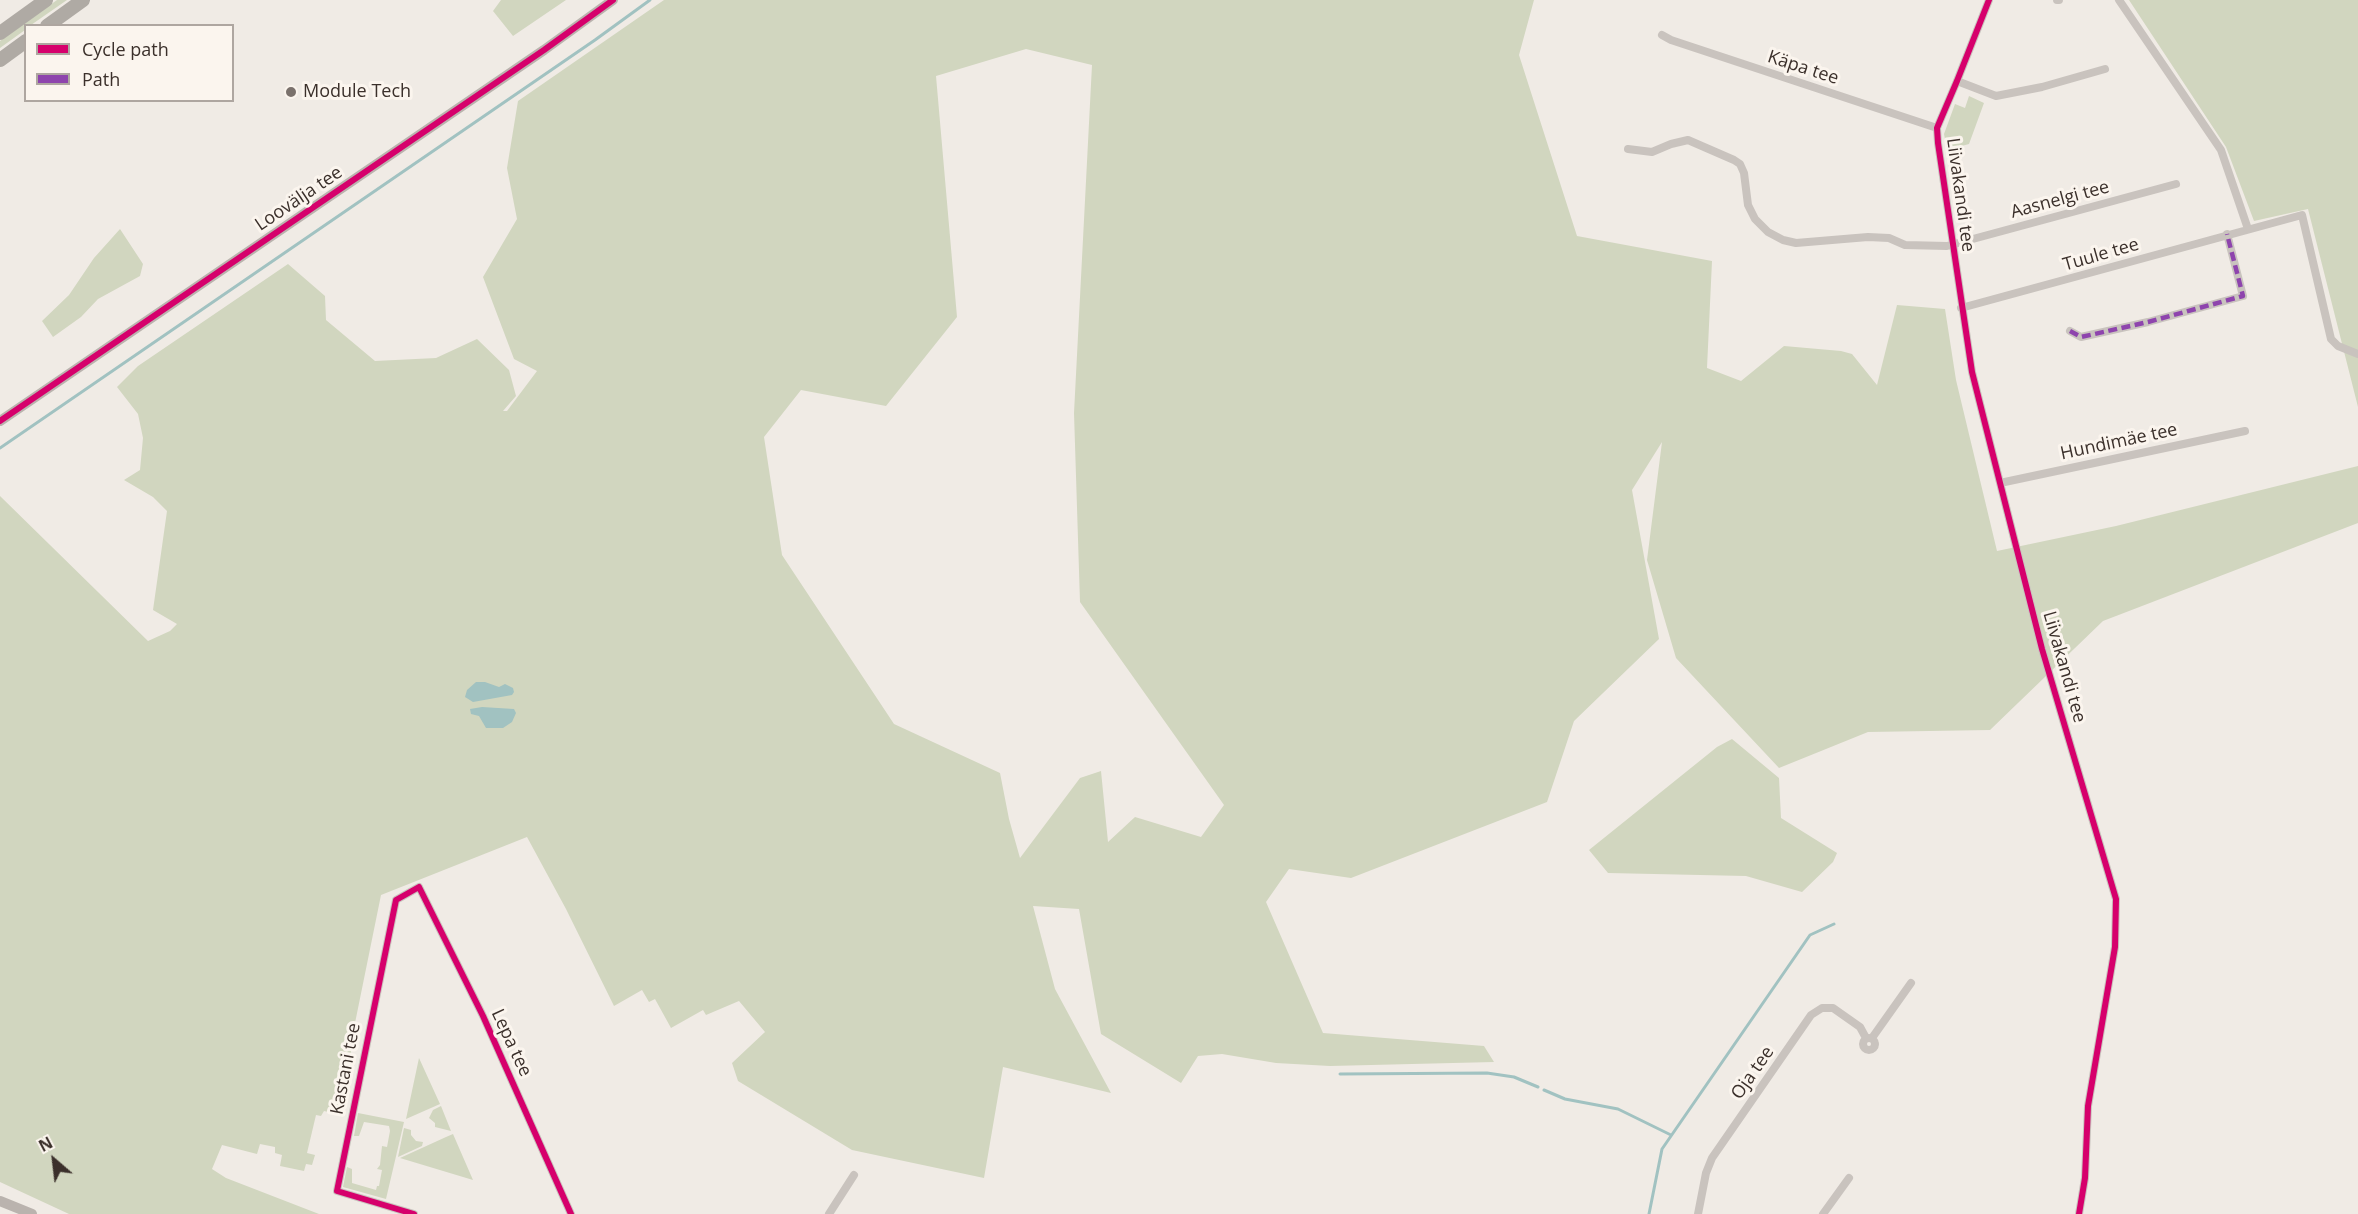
<!DOCTYPE html>
<html>
<head>
<meta charset="utf-8">
<style>
  body { margin:0 }
  #map { position:relative; width:2358px; height:1214px; overflow:hidden; background:#f0ebe5; font-family:"Open Sans",sans-serif }
  canvas { display:block }
  .legend { position:absolute; left:24px; top:24px; width:210px; height:78px; box-sizing:border-box; background:#fbf5ee; border:2px solid #aea6a0; margin:0; padding:8px 10px; list-style:none; font-size:18px; color:#3b302b }
  .legend li { display:flex; align-items:center; gap:12px; height:30px }
  .legend b { width:30px; border:2px solid #aea6a0 }
  .north { position:absolute; left:24px; top:1130px; width:60px; height:60px; -webkit-text-stroke:4px #fbf5ee; paint-order:stroke; rotate:332deg; font-size:16px; font-weight:700; line-height:24px; text-align:center; color:#3b302b }
  .north::after { content:''; display:block; margin:auto; width:21px; height:27px; background:#3b302b; clip-path:polygon(50% 0,100% 100%,50% 72%,0 100%) }
</style>
</head>
<body>
<div id="map">
<canvas width="2358" height="1214"></canvas>
<ul class="legend">
<li><b style="height:8px;background:#d6006c"></b>Cycle path</li>
<li><b style="height:8px;background:#8e44ad"></b>Path</li>
</ul>
<div class="north">N</div>
</div>
<script>
const c = document.querySelector('canvas').getContext('2d');
c.lineJoin = 'round';
function fill(path, color) {
  c.fillStyle = color;
  c.fill(path, 'evenodd');
}
function toPath(rows) {
  const path = new Path2D();
  for (const r of rows) {
    if (r.length === 3) {
      path.moveTo(r[0] + r[2], r[1]);
      path.arc(r[0], r[1], r[2], 0, 2 * Math.PI);
      continue;
    }
    path.moveTo(r[0], r[1]);
    for (let i = 2; i < r.length; i += 2) path.lineTo(r[i], r[i + 1]);
  }
  return path;
}
function trace(path, color, width, dash) {
  c.strokeStyle = color;
  c.lineWidth = width;
  c.lineCap = dash ? 'butt' : 'round';
  c.setLineDash(dash || []);
  c.stroke(path);
}
function label(font, color, halo, rows, align = 'center') {
  c.font = font + ' "Open Sans",sans-serif';
  c.lineWidth = 6;
  c.setLineDash([]);
  c.textBaseline = 'middle';
  c.strokeStyle = halo;
  c.fillStyle = color;
  for (const [text, x, y, turn = 0] of rows) {
    c.save();
    c.translate(x, y);
    c.rotate((+turn || 0) * Math.PI / 180);
    c.textAlign = isNaN(turn) ? turn : align;
    if (halo) c.strokeText(text, 0, 0);
    c.fillText(text, 0, 0);
    c.restore();
  }
}
const green = toPath([
  [57,0,67,0,31,25,26,26,25,30,0,48,0,41],
  [501,0,566,0,513,36,493,11],
  [664,0,1534,0,1519,55,1577,236,1712,261,1707,368,1741,381,1784,346,1841,351,1852,354,1877,385,1897,305,1945,309,1956,380,1997,551,2116,526,2358,466,2358,523,2103,621,1990,730,1868,732,1779,768,1676,658,1647,560,1662,442,1632,490,1659,639,1574,721,1547,802,1351,878,1289,869,1266,902,1323,1033,1484,1046,1494,1062,1330,1066,1276,1063,1222,1054,1198,1056,1181,1083,1101,1034,1079,909,1033,906,1055,989,1111,1093,1003,1067,984,1178,852,1150,738,1081,732,1063,765,1032,739,1001,706,1015,703,1010,671,1028,655,999,649,1002,642,990,614,1006,566,909,527,837,381,895,355,1023,342,1115,324,1111,321,1116,316,1115,307,1153,315,1155,312,1165,306,1164,304,1171,280,1166,282,1155,275,1153,275,1147,260,1144,257,1154,222,1145,212,1169,226,1178,319,1214,69,1214,0,1182,0,496,148,641,170,631,177,624,153,610,167,511,153,497,124,480,140,470,143,438,138,414,117,387,138,366,288,264,325,296,326,320,375,361,436,358,477,339,509,370,516,396,503,411,507,411,537,371,514,359,483,277,517,219,507,168,518,101],
  [1026,49,1092,65,1074,413,1080,602,1224,805,1201,837,1135,817,1108,842,1101,771,1080,778,1020,858,1009,819,1000,773,894,724,782,555,764,437,801,390,886,406,957,317,936,76],
  [2129,0,2358,0,2358,407,2308,209,2254,221,2226,147],
  [1969,96,1984,103,1969,144,1947,150,1944,134,1955,104,1965,108],
  [120,229,143,264,140,276,98,299,81,317,53,337,42,321,69,295,94,258],
  [1732,739,1779,778,1781,818,1837,853,1833,862,1802,892,1746,876,1608,873,1589,850,1717,747],
  [419,1058,440,1104,406,1119],
  [441,1106,451,1131,435,1127,435,1123,429,1118,433,1110],
  [358,1113,404,1122,386,1199,343,1187,347,1167,352,1169,352,1183,376,1190,377,1186,379,1186,382,1170,377,1169,380,1165,382,1146,387,1147,390,1131,389,1126,364,1122,359,1136,354,1136],
  [404,1128,411,1130,411,1135,416,1141,423,1142,422,1146,398,1157],
  [453,1134,473,1180,400,1158,446,1137]
]);
const water = toPath([
  [476,682,485,682,499,687,505,684,513,688,514,692,512,695,473,702,465,697,467,690],
  [482,707,514,709,516,713,512,722,503,728,486,728,479,716,471,714,470,709]
]);
const stream = toPath([
  [0,448,595,40,650,0],
  [1340,1074,1487,1073,1514,1077,1538,1087],
  [1544,1090,1565,1099,1618,1109,1671,1135],
  [1649,1214,1662,1149,1810,935,1834,924]
]);
const street = toPath([
  [1989,0,1957,81,1937,128,1938,143,1972,372,2042,649,2116,899,2115,947,2088,1106,2085,1178,2079,1214],
  [2057,0,2059,0],
  [2119,0,2221,150,2248,229],
  [1662,35,1671,40,1937,128],
  [1957,81,1996,96,2042,87,2105,69],
  [1628,149,1652,152,1671,144,1688,140,1734,160,1740,164,1744,173,1748,205,1755,219,1768,232,1783,240,1796,243,1868,237,1889,238,1905,245,1947,246,2176,184],
  [1961,308,2302,215,2331,339,2338,346,2358,354],
  [2070,331,2081,337,2148,322,2243,296,2227,234],
  [2000,483,2245,431],
  [1869,1044,6],
  [1872,1038,1911,983],
  [414,1214,337,1191,396,900,419,887,483,1016,571,1214],
  [829,1214,854,1175],
  [1698,1214,1706,1173,1712,1158,1811,1015,1822,1008,1833,1008,1860,1027,1866,1038],
  [1823,1214,1849,1178]
]);
const secondary = toPath([
  [0,421,544,50,613,0],
  [0,1201,32,1214]
]);
const highway = toPath([
  [47,26,83,0],
  [0,33,46,0],
  [0,60,26,41]
]);
const quiet = toPath([
  [2070,331,2081,337,2148,322,2243,296,2227,234]
]);
const cycleway = toPath([
  [1989,0,1957,81,1937,128,1938,143,1972,372,2042,649,2116,899,2115,947,2088,1106,2085,1178,2079,1214],
  [0,421,544,50,613,0],
  [414,1214,337,1191,396,900,419,887,483,1016,571,1214]
]);
const markers = [
  [291,92,6,"#7a716c"]
];
const streetNames = [
  ["Käpa tee",1803,68,18],
  ["Liivakandi tee",1960,195,82],
  ["Loovälja tee",299,199,-34],
  ["Aasnelgi tee",2060,200,-15],
  ["Tuule tee",2101,255,-16],
  ["Hundimäe tee",2119,442,-12],
  ["Liivakandi tee",2064,667,74],
  ["Lepa tee",511,1043,65],
  ["Kastani tee",346,1069,-79],
  ["Oja tee",1753,1073,-55]
];
const poiNames = [
  ["Module Tech",303,92]
];
fill(green, '#d1d6bf');
fill(water, '#a1c2c1');
trace(stream, '#a1c2c1', 3);
trace(street, '#c9c3be', 8);
trace(secondary, '#bab3ae', 10);
trace(highway, '#afaaa4', 14);
trace(quiet, '#8e44ad', 4.5, [9, 4.5]);
trace(cycleway, '#d6006c', 6);
for (const [x, y, r, color] of markers) {
  const dot = new Path2D();
  dot.arc(x, y, r, 0, 2 * Math.PI);
  c.fillStyle = color;
  c.fill(dot);
  trace(dot, '#fbf5ee', 2);
}
label('18px', '#3b302b', '#fbf5ee', streetNames);
label('18px', '#3b302b', '#fbf5ee', poiNames, 'left');
</script>
</body>
</html>
